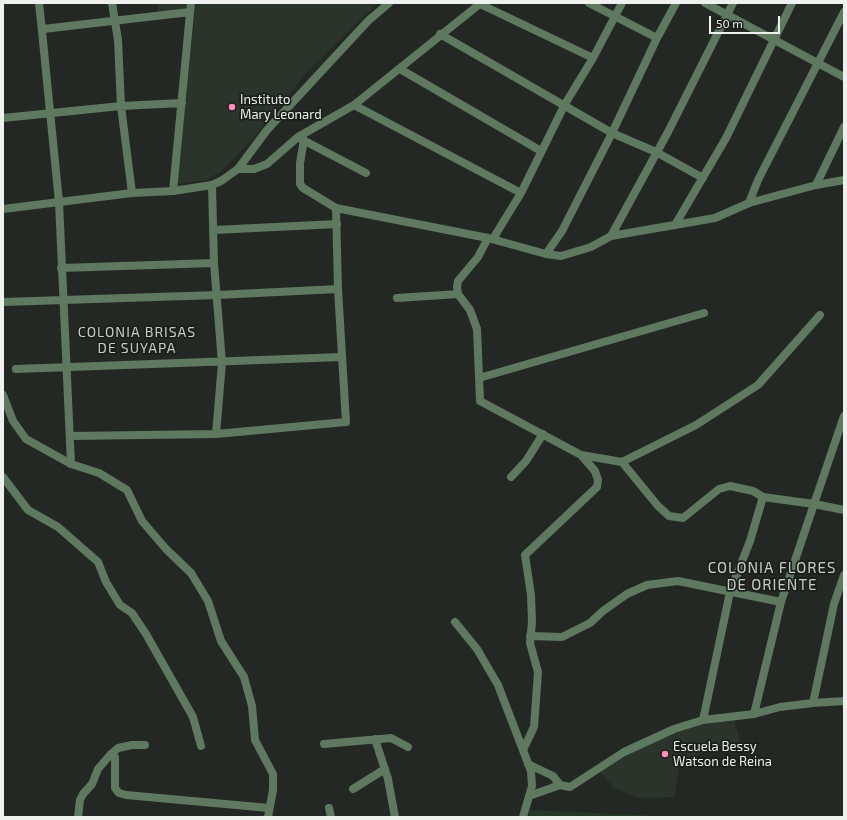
<!DOCTYPE html>
<html>
<head>
<meta charset="utf-8">
<style>
  body { margin:0 }
  #map { position:relative; width:847px; height:820px; overflow:hidden; background:#242824; font-family:"Exo 2",sans-serif }
  canvas { display:block }
  .frame { position:absolute; inset:0; border:4px solid #eef1ee; pointer-events:none }
  .scale { position:absolute; left:709px; top:16px; width:71px; height:18px; box-sizing:border-box; border:2px solid #eef1ee; border-top:0; padding-left:5px; font-size:12px; line-height:14px; white-space:nowrap; color:#eef1ee; -webkit-text-stroke:3px #1b1f1b; paint-order:stroke }
</style>
</head>
<body>
<div id="map">
<canvas width="847" height="820"></canvas>
<div class="frame"></div>
<div class="scale">50 m</div>
</div>
<script>
const c = document.querySelector('canvas').getContext('2d');
c.lineJoin = 'round';
function fill(path, color) {
  c.fillStyle = color;
  c.fill(path, 'evenodd');
}
function toPath(rows) {
  const path = new Path2D();
  for (const r of rows) {
    path.moveTo(r[0], r[1]);
    for (let i = 2; i < r.length; i += 2) path.lineTo(r[i], r[i + 1]);
  }
  return path;
}
function trace(path, color, width, dash) {
  c.strokeStyle = color;
  c.lineWidth = width;
  c.lineCap = dash ? 'butt' : 'round';
  c.setLineDash(dash || []);
  c.stroke(path);
}
function label(font, color, halo, rows, align = 'center') {
  c.font = font + ' "Exo 2",sans-serif';
  c.lineWidth = 3.5;
  c.setLineDash([]);
  c.textBaseline = 'middle';
  c.strokeStyle = halo;
  c.fillStyle = color;
  for (const [text, x, y, turn = 0] of rows) {
    c.save();
    c.translate(x, y);
    c.rotate((+turn || 0) * Math.PI / 180);
    c.textAlign = isNaN(turn) ? turn : align;
    if (halo) c.strokeText(text, 0, 0);
    c.fillText(text, 0, 0);
    c.restore();
  }
}
const built = toPath([
  [157,3,186,3,186,10,158,13],
  [196,3,378,3,308,71,250,142,220,172,205,180,177,184],
  [734,719,740,741,681,760,674,797,639,798,614,788,600,772,639,748,687,727]
]);
const green = toPath([
  [529,810,658,816,658,817,529,817]
]);
const minor = toPath([
  [39,3,42,31],
  [112,3,118,40,121,106,132,193],
  [589,3,657,38],
  [705,3,844,77],
  [480,4,593,58],
  [440,34,612,133,656,152,703,178],
  [400,69,541,151],
  [354,105,521,193],
  [3,118,121,106,182,103],
  [301,139,366,173],
  [304,140,300,163,300,184,303,188,336,208,488,238,546,254,561,256,591,247,611,236,715,218,749,203,816,185,844,180],
  [238,169,254,169,267,164,298,137,354,105,481,3],
  [212,185,214,263,222,363,216,434],
  [816,185,844,127],
  [173,191,191,3],
  [749,203,758,180,844,12],
  [675,225,726,138,792,3],
  [214,230,337,224],
  [611,236,668,132,733,3],
  [488,238,478,257,458,281,457,287,458,294,470,310,477,329,480,401,581,455,595,471,598,480,597,487,525,555,531,595,532,622,530,643,538,672,534,727,523,750],
  [499,241,494,237,521,193,565,104,593,58,622,3],
  [546,254,562,231,612,133,657,38,676,3],
  [61,268,214,263],
  [397,298,458,294],
  [3,302,217,295,338,289],
  [16,369,342,357],
  [479,378,704,313],
  [71,436,216,434,346,422,338,289,336,208],
  [581,455,622,462,696,425,758,385,820,315],
  [622,462,658,506,669,516,683,518,719,489,730,486,753,491,763,497,814,504,844,416],
  [71,464,59,202,42,31,43,29,190,12],
  [3,477,28,510,58,527,98,562,106,582,120,605,132,613,146,634,193,717,201,746],
  [511,477,526,461,543,434],
  [455,622,477,649,498,685,531,771,532,786,523,817],
  [530,636,562,637,590,623,603,611,627,594,647,585,678,581,781,602],
  [813,703,834,604,844,575],
  [754,714,781,602,814,504,844,510],
  [703,720,730,592,750,541,763,497],
  [375,739,388,779,395,817],
  [324,744,391,738,408,747],
  [110,755,118,748,132,745,145,745],
  [528,764,553,776,560,785],
  [353,789,385,769],
  [529,796,560,785,570,787,624,752,674,729,703,720,754,714,780,707,813,703,844,701],
  [329,808,331,817],
  [78,817,80,800,83,794,92,784,98,769,110,755,115,757,115,788,119,793,126,795,269,808]
]);
const tertiary = toPath([
  [3,209,132,193,173,191,212,185,221,181,238,169,267,130,368,21,389,3],
  [3,395,13,421,26,439,71,464,99,473,127,490,142,521,166,549,191,573,208,601,221,641,244,677,252,706,255,740,273,774,273,790,268,817]
]);
const markers = [
  [232,107,4,"#ff8ebb"],
  [665,754,4,"#ff8ebb"]
];
const poiNames = [
  ["Instituto",240,100],
  ["Mary Leonard",240,115],
  ["Escuela Bessy",673,747],
  ["Watson de Reina",673,762]
];
const neighbourhoodNames = [
  ["COLONIA BRISAS",137,332],
  ["DE SUYAPA",137,348]
];
const quarterNames = [
  ["COLONIA FLORES",772,568],
  ["DE ORIENTE",772,585]
];
fill(built, '#2b342b');
fill(green, '#243925');
trace(minor, '#5e795f', 8);
trace(tertiary, '#5e795f', 8);
for (const [x, y, r, color] of markers) {
  const dot = new Path2D();
  dot.arc(x, y, r, 0, 2 * Math.PI);
  c.fillStyle = color;
  c.fill(dot);
  trace(dot, '#1b1f1b', 1.5);
}
label('13px', '#eef1ee', '#1b1f1b', poiNames, 'left');
c.letterSpacing = '1px';
label('14px', '#c8cdc8', '#1b1f1b', neighbourhoodNames);
c.letterSpacing = '0px';
c.letterSpacing = '1px';
label('15px', '#c8cdc8', '#1b1f1b', quarterNames);
c.letterSpacing = '0px';
</script>
</body>
</html>
